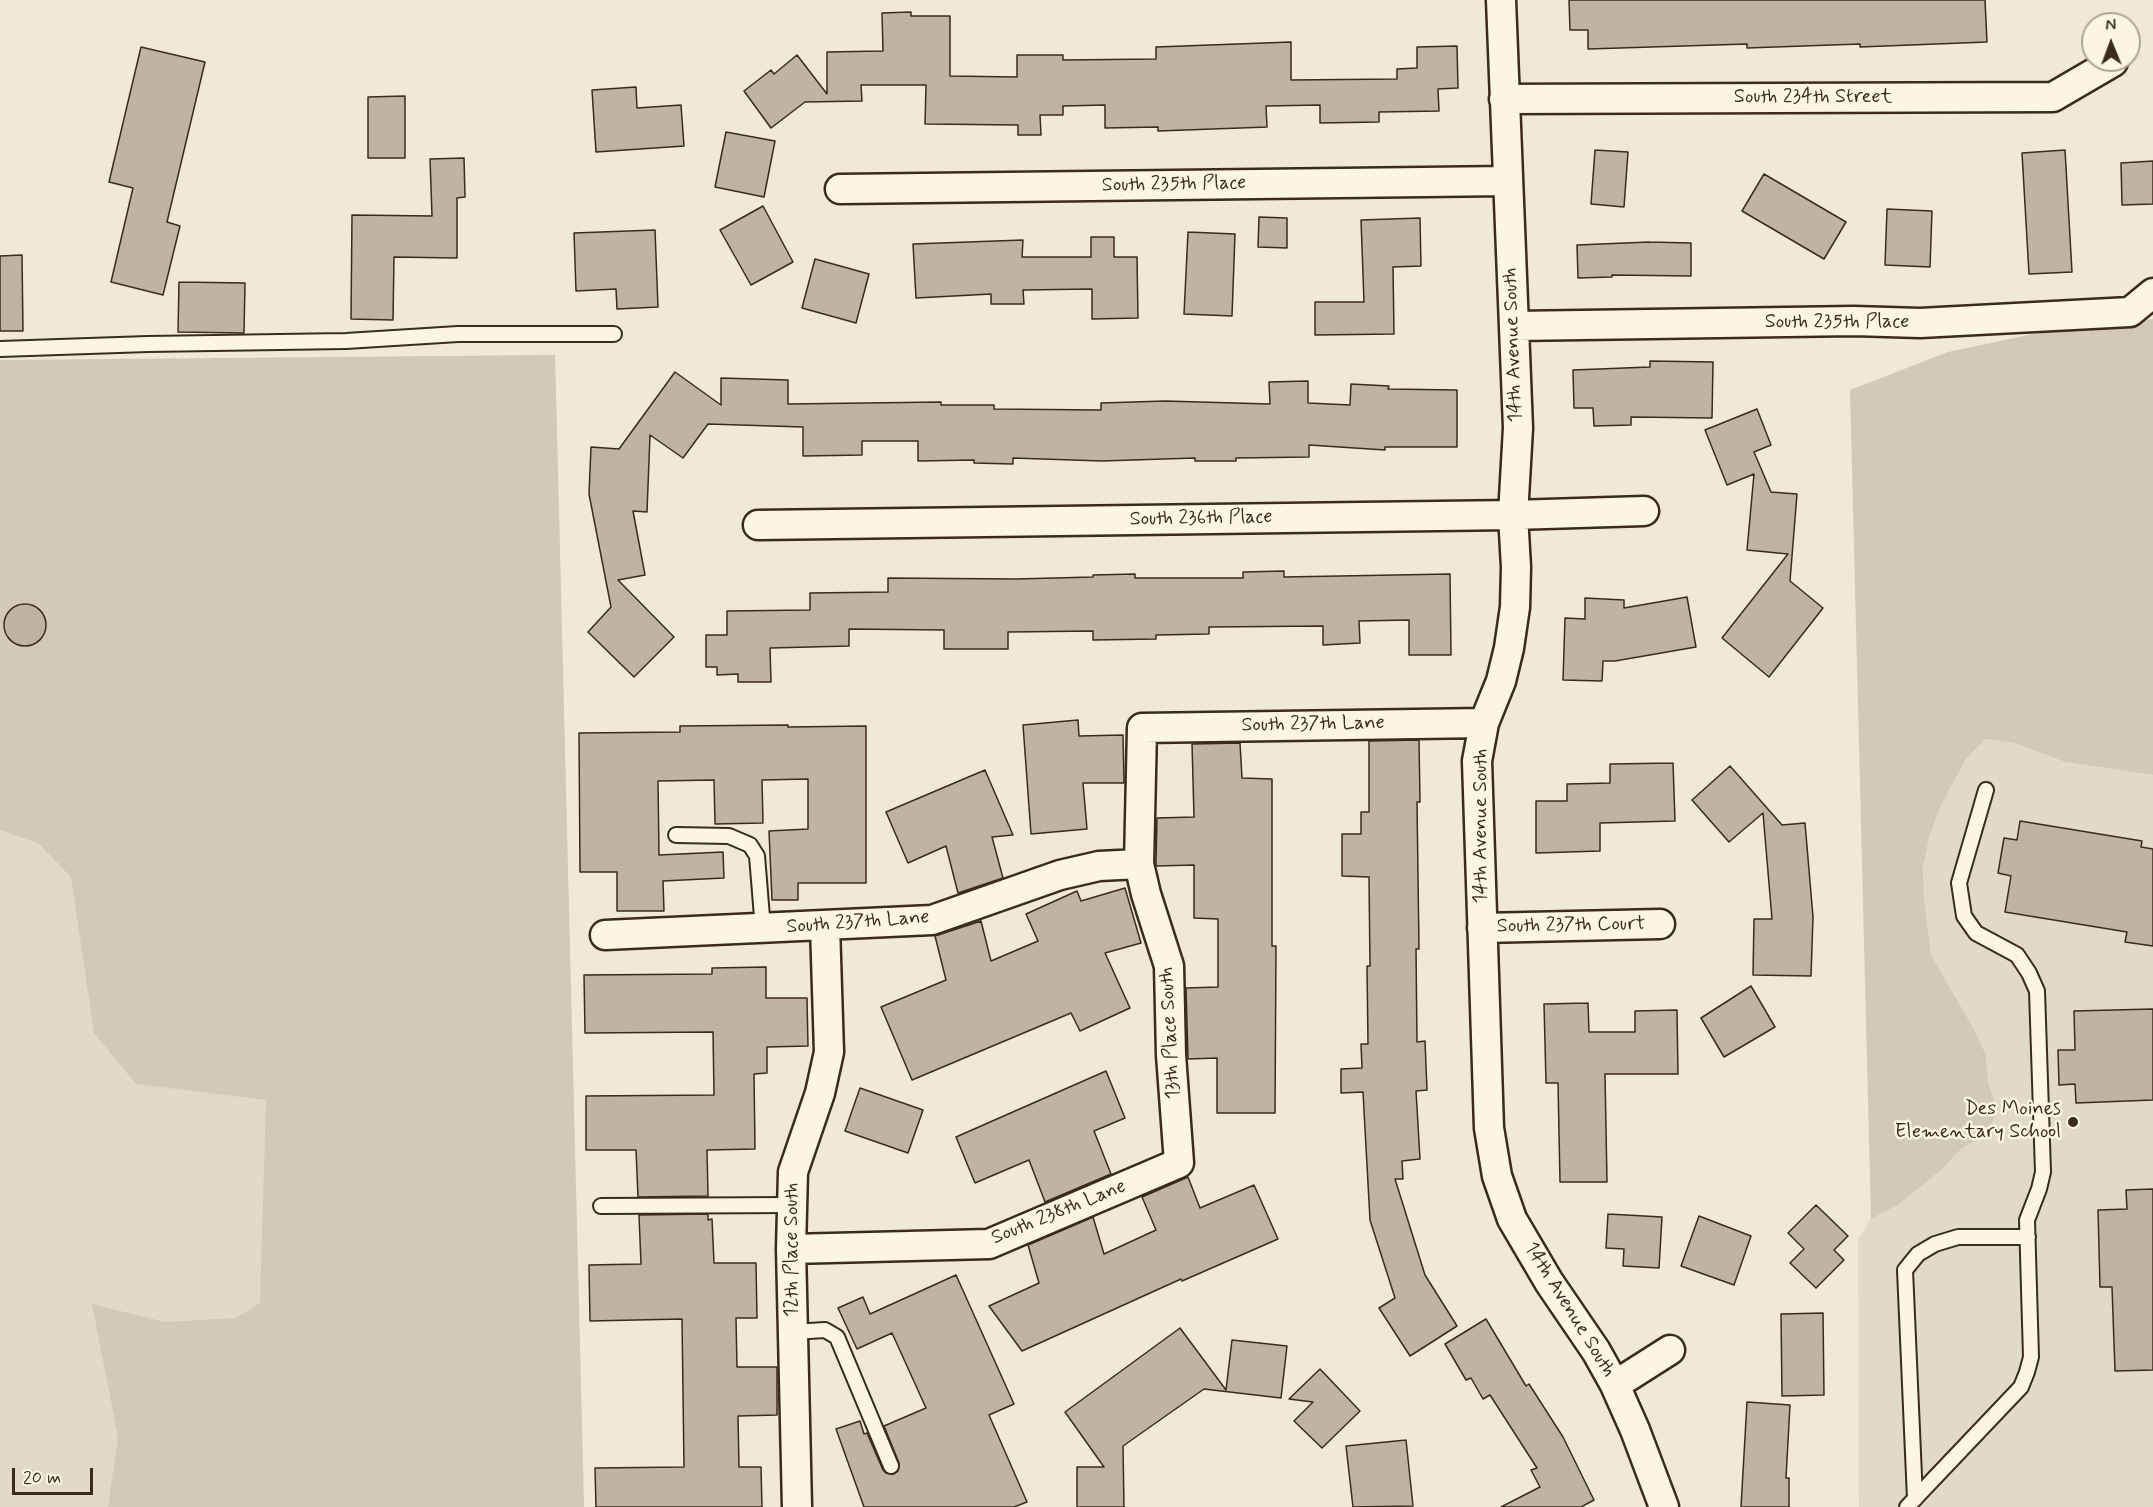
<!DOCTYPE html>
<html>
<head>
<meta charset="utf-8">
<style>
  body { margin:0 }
  #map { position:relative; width:2153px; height:1507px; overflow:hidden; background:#f0e9d9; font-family:Mynerve,sans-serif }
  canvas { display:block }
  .north { position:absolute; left:2081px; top:12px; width:60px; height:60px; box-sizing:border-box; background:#fcf5e5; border:2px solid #afa495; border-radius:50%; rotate:359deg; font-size:16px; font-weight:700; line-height:24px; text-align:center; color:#3b2a1e }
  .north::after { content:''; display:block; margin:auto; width:21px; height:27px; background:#3b2a1e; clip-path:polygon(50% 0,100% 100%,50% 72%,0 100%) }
  .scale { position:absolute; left:12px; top:1468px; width:81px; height:27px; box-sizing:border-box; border:3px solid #3b2a1e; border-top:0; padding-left:8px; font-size:18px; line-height:21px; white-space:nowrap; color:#3b2a1e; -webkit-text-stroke:4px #fcf5e5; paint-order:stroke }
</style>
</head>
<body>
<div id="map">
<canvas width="2153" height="1507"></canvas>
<div class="north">N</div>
<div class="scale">20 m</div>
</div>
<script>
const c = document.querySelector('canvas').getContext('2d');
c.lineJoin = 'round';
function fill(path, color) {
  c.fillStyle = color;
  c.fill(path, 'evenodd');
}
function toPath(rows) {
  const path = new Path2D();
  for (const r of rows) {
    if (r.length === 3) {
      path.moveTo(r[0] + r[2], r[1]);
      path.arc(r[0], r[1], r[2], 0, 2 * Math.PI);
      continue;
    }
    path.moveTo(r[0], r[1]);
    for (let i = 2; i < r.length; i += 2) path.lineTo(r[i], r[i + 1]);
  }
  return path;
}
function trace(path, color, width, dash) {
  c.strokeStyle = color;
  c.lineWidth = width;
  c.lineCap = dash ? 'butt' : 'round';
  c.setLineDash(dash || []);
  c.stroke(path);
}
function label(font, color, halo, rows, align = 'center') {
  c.font = font + ' Mynerve,sans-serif';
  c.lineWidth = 5;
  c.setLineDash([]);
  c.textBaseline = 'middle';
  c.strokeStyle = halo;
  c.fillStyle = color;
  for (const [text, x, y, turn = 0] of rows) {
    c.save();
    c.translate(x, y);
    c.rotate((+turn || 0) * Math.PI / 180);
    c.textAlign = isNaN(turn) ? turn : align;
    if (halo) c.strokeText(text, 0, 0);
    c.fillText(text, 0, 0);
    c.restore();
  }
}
const built = toPath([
  [555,355,584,1507,0,1507,0,361],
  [1985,739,2015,743,2065,762,2153,775,2153,1507,1859,1507,1858,1239,1871,1219,1898,1205,1942,1169,1961,1149,1986,1135,1998,1109,1988,1083,1986,1055,1974,1029,1931,955,1924,898,1923,868,1929,838,1940,807,1966,759]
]);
const green = toPath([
  [2153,319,2153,775,2065,762,2015,743,1985,739,1966,759,1940,807,1929,838,1923,868,1924,898,1931,955,1974,1029,1986,1055,1988,1083,1998,1109,1986,1135,1961,1149,1942,1169,1898,1205,1871,1219,1850,390,1948,352,2033,334],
  [555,355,584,1507,108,1507,118,1437,92,1304,165,1322,236,1318,260,1303,266,1100,136,1084,94,1033,71,877,38,843,0,830,0,360]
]);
const building = toPath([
  [1569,0,1985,0,1987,42,1860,47,1860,44,1747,48,1747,44,1588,49,1588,30,1570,30,1569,0],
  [911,12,911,16,950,16,950,76,1017,77,1017,55,1063,55,1063,60,1156,59,1156,47,1291,42,1291,80,1397,79,1397,69,1417,68,1417,47,1457,46,1458,88,1438,89,1439,111,1379,112,1379,122,1320,123,1320,105,1266,106,1267,127,1158,131,1158,127,1105,128,1105,105,1063,106,1063,115,1040,115,1041,135,1018,135,1018,125,925,124,926,85,861,85,862,101,805,102,771,128,744,91,771,70,774,74,797,55,827,94,827,52,883,51,882,13,911,12],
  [141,47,205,62,167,222,180,226,163,295,111,282,133,188,109,182,141,47],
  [636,87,637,108,681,105,684,146,596,152,592,90,636,87],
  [405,96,405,158,368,158,368,97,405,96],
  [726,132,775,141,764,197,715,187,726,132],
  [1595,150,1628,152,1624,207,1591,204,1595,150],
  [2065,150,2072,272,2029,274,2022,153,2065,150],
  [464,158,465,197,457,198,457,258,394,257,393,320,351,319,352,215,432,216,430,159,464,158],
  [2153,161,2153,204,2122,205,2121,163,2153,161],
  [1764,174,1846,222,1824,259,1742,211,1764,174],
  [763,206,793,262,751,285,720,230,763,206],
  [1887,209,1932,211,1930,267,1885,265,1887,209],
  [1259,217,1287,218,1287,248,1258,247,1259,217],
  [1420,218,1421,266,1393,267,1394,334,1315,335,1315,302,1364,302,1361,220,1420,218],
  [655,230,658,307,617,309,616,289,576,291,574,233,655,230],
  [1188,232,1235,234,1232,316,1184,314,1188,232],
  [1091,237,1114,237,1114,257,1137,257,1138,318,1092,319,1092,289,1023,290,1024,304,991,304,991,294,916,298,913,244,1023,240,1022,257,1091,257,1091,237],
  [1649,242,1691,243,1691,276,1612,275,1612,277,1578,278,1577,245,1649,242],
  [22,255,23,331,0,331,0,256,22,255],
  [815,259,869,274,856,323,802,308,815,259],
  [179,282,245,283,244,333,178,332,179,282],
  [1650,361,1713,362,1712,418,1631,417,1631,425,1594,426,1593,408,1574,408,1573,370,1650,367,1650,361],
  [675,372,721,405,721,378,788,380,788,404,941,402,941,405,994,405,994,409,1101,410,1101,403,1165,401,1270,404,1269,382,1308,381,1308,403,1350,405,1351,384,1389,386,1388,389,1457,390,1457,447,1385,447,1385,450,1309,445,1309,457,1236,458,1236,461,1195,461,1195,458,1102,461,1013,458,1013,464,974,463,974,460,918,461,918,441,862,441,862,455,803,456,803,427,708,424,683,458,650,435,647,512,633,511,645,575,618,580,674,637,634,677,588,632,611,607,589,494,591,447,619,449,675,372],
  [1757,409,1771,445,1754,452,1771,492,1797,494,1790,581,1823,608,1769,677,1722,638,1788,554,1747,550,1754,474,1727,485,1705,430,1757,409],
  [1284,571,1284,577,1450,574,1451,655,1409,655,1409,620,1359,621,1360,643,1323,645,1323,626,1209,627,1209,634,1156,635,1156,639,1093,640,1093,631,1008,632,1008,649,944,649,944,630,849,629,849,646,770,648,771,682,738,682,738,674,717,675,717,667,706,667,706,635,727,635,727,611,810,610,810,593,888,592,888,578,1015,579,1093,577,1093,575,1135,574,1135,578,1243,578,1243,572,1284,571],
  [1687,597,1696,647,1615,661,1603,661,1602,681,1563,680,1565,618,1585,619,1585,598,1624,600,1624,608,1687,597],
  [25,625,21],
  [1078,720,1079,736,1123,735,1124,783,1083,783,1087,829,1031,834,1023,725,1078,720],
  [788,725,788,727,866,726,866,883,798,883,798,900,772,900,769,831,808,829,808,779,762,780,763,823,715,824,714,780,658,781,659,855,723,852,724,878,663,881,664,911,617,911,617,872,580,872,579,733,680,732,680,726,788,725],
  [1419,740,1420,802,1417,802,1419,949,1416,949,1417,1042,1425,1041,1427,1090,1416,1091,1420,1159,1402,1161,1403,1179,1395,1179,1425,1275,1457,1326,1410,1356,1379,1308,1395,1298,1370,1220,1363,1092,1341,1093,1341,1069,1362,1068,1361,1044,1368,1044,1367,966,1370,966,1369,877,1342,876,1342,834,1361,834,1361,812,1369,812,1369,741,1419,740],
  [1240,743,1242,778,1272,779,1272,946,1276,946,1275,1113,1217,1113,1217,1058,1188,1059,1186,988,1218,987,1218,919,1194,918,1194,865,1156,866,1156,862,1157,818,1194,817,1192,744,1240,743],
  [1673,763,1675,821,1600,823,1600,851,1536,853,1536,801,1567,801,1567,784,1610,783,1610,764,1673,763],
  [1730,766,1782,825,1805,823,1813,917,1811,976,1753,975,1754,919,1772,919,1763,813,1729,842,1692,800,1730,766],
  [985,770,1013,835,992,837,1003,878,958,893,946,846,908,863,886,812,985,770],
  [2020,821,2142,841,2141,847,2153,849,2153,946,2125,942,2127,932,2005,912,2011,876,1998,873,2004,838,2017,840,2020,821],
  [1125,888,1141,943,1105,953,1130,1008,1080,1031,1071,1013,912,1080,881,1007,946,980,935,936,981,921,991,961,1038,941,1026,914,1077,891,1081,901,1125,888],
  [766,967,766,998,807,998,808,1046,767,1047,767,1073,754,1074,755,1149,707,1150,708,1196,638,1197,636,1150,586,1150,586,1096,714,1095,713,1032,585,1033,584,975,712,974,712,968,766,967],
  [1751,986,1775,1027,1724,1057,1701,1018,1751,986],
  [1588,1003,1589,1032,1635,1032,1635,1011,1677,1010,1678,1074,1605,1074,1607,1182,1560,1182,1558,1083,1546,1083,1544,1004,1588,1003],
  [2153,1009,2153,1100,2076,1103,2075,1084,2059,1085,2058,1050,2075,1050,2074,1011,2153,1009],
  [1106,1071,1125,1118,1094,1131,1111,1174,1045,1202,1029,1160,975,1183,956,1137,1106,1071],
  [860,1088,923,1110,908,1153,845,1131,860,1088],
  [1188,1177,1200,1208,1254,1185,1278,1239,1182,1281,1181,1279,1022,1351,989,1306,1039,1283,1028,1245,1093,1217,1104,1254,1156,1230,1142,1197,1188,1177],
  [2153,1189,2153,1370,2115,1371,2112,1287,2100,1287,2098,1210,2127,1209,2126,1190,2153,1189],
  [1816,1205,1848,1236,1834,1250,1844,1260,1816,1288,1790,1263,1804,1249,1788,1233,1816,1205],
  [708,1214,708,1220,712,1219,714,1263,756,1263,757,1318,736,1318,737,1367,777,1367,777,1415,738,1416,739,1467,761,1467,762,1507,596,1507,595,1468,684,1467,682,1319,590,1321,589,1265,641,1264,639,1215,708,1214],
  [1608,1214,1662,1217,1659,1268,1623,1266,1624,1249,1606,1248,1608,1214],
  [1699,1216,1751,1236,1734,1285,1681,1266,1699,1216],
  [956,1275,1014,1404,989,1415,1027,1502,1014,1507,864,1507,836,1429,860,1421,864,1434,867,1433,883,1470,886,1473,894,1474,898,1471,899,1463,884,1426,926,1408,892,1333,857,1349,838,1308,863,1297,870,1314,956,1275],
  [1823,1313,1824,1395,1782,1396,1781,1314,1823,1313],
  [1486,1319,1526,1386,1529,1384,1563,1437,1594,1500,1581,1507,1501,1507,1540,1487,1531,1470,1537,1468,1490,1395,1483,1399,1471,1378,1466,1380,1445,1344,1486,1319],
  [1180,1328,1226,1390,1232,1340,1287,1346,1281,1398,1204,1389,1123,1446,1124,1507,1077,1507,1077,1467,1104,1467,1065,1412,1180,1328],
  [1320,1369,1360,1411,1322,1448,1294,1421,1313,1402,1289,1399,1320,1369],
  [1747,1402,1790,1405,1786,1478,1789,1478,1789,1507,1741,1507,1747,1402],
  [1406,1440,1413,1506,1353,1507,1346,1446,1406,1440]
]);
const service = toPath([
  [0,349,148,344,346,341,458,334,614,334],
  [676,835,729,836,750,845,757,856,763,929],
  [601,1206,792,1205],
  [793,1332,825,1330,837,1337,891,1466],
  [1915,1499,1905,1270,1918,1254,1935,1244,1958,1237,2028,1237],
  [1907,1507,2021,1387,2027,1372,2031,1357,2027,1220,2039,1189,2043,1172,2037,991,2029,973,2017,955,1976,933,1964,916,1959,883,1986,790]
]);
const minor = toPath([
  [1501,0,1518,428,1513,515,1516,567,1515,607,1509,648,1501,681,1484,723,1477,761,1489,1128,1497,1176,1512,1219,1549,1282,1596,1351,1615,1385,1635,1430,1664,1507],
  [1504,99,2053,97,2113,62],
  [840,189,1507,181],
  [1514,326,1854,321,1920,323,2130,312,2153,293],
  [758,525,1513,515,1644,511],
  [1482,928,1660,924],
  [605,935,932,920,1060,875,1099,866,1139,864],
  [791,1249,989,1244,1179,1163,1171,1055,1169,966,1146,894,1139,864,1142,728,1484,723],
  [1615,1385,1670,1350],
  [797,1507,791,1249,793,1172,820,1093,829,1052,825,926]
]);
const markers = [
  [2073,1122,6,"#3b2a1e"]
];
const streetNames = [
  ["South 234th Street",1813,98],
  ["South 235th Place",1174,185,-1],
  ["South 235th Place",1837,323],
  ["14th Avenue South",1514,345,-92],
  ["South 236th Place",1201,519,-1],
  ["South 237th Lane",1313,725,-1],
  ["14th Avenue South",1482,826,-90],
  ["South 237th Lane",858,923,-4],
  ["South 237th Court",1571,926,-1],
  ["13th Place South",1171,1033,-93],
  ["South 238th Lane",1059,1213,-22],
  ["12th Place South",793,1250,-90],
  ["14th Avenue South",1569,1310,58]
];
const poiNames = [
  ["Des Moines",2061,1110],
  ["Elementary School",2061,1133]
];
fill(built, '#e1d9c9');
fill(green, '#d2c9ba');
fill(building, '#beb3a4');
trace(building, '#3b2a1e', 1.5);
trace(service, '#3b2a1e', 18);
trace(minor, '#3b2a1e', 33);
trace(service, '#fcf5e5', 14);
trace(minor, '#fcf5e5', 28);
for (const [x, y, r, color] of markers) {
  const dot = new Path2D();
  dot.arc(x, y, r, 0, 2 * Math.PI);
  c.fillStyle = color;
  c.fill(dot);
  trace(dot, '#fcf5e5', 2);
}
label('20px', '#3b2a1e', '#fcf5e5', streetNames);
label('20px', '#3b2a1e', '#fcf5e5', poiNames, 'right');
</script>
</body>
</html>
